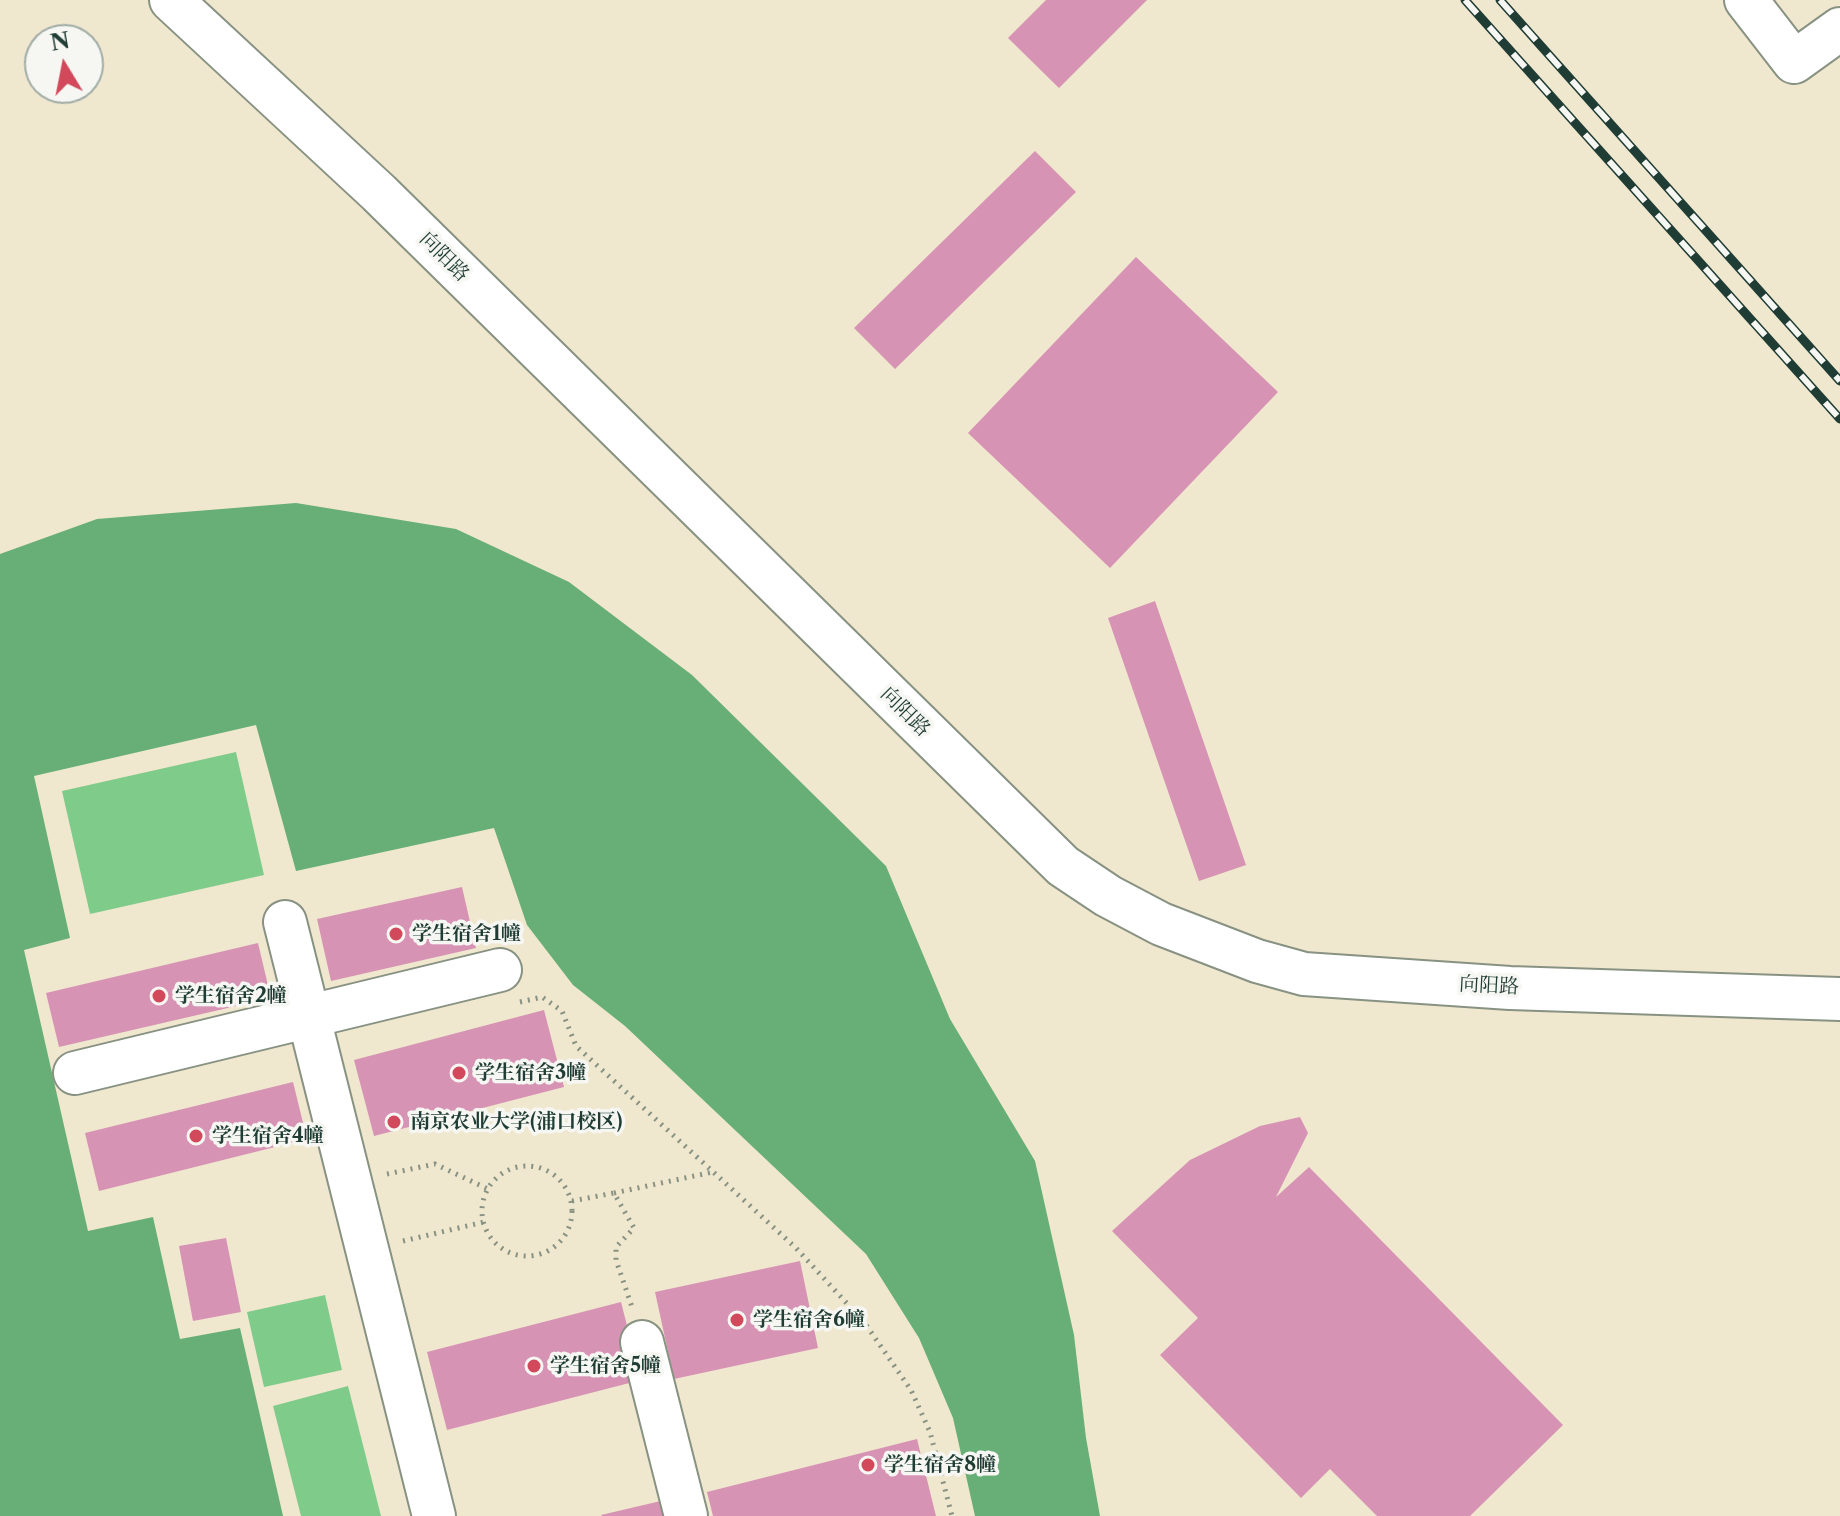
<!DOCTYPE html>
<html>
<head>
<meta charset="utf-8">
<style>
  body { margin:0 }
  #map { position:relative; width:1840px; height:1516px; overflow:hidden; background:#f0e7cf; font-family:"Libre Caslon Text",serif }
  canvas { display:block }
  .north { position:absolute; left:24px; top:24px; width:80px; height:80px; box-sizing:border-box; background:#f6f6f2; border:2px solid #a0aca6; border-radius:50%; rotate:350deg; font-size:22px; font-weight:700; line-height:32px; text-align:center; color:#1f3d34 }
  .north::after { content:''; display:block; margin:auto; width:28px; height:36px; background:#d1495b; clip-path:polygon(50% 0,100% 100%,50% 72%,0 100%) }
</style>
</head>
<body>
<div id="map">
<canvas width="1840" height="1516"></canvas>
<div class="north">N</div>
</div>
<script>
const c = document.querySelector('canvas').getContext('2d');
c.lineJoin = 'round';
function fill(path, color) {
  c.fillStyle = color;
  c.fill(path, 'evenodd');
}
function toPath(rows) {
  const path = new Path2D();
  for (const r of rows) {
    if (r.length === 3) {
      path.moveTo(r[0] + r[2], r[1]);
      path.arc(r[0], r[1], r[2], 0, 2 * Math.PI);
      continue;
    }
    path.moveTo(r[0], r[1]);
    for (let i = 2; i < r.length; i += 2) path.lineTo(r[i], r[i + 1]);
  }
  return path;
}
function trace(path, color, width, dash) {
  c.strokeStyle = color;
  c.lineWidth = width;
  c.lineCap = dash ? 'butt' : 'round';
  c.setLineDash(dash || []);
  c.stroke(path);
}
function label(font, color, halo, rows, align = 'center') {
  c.font = font + ' "Libre Caslon Text","Noto Serif SC",serif';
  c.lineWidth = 7;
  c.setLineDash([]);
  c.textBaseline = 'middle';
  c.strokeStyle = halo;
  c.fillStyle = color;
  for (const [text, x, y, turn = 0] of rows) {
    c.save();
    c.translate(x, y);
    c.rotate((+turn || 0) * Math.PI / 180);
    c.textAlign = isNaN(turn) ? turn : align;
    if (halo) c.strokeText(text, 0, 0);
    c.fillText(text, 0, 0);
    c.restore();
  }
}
const green = toPath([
  [236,752,264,875,90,914,62,791],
  [325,1295,342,1370,264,1387,247,1312],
  [348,1386,381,1516,301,1516,273,1406]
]);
const forest = toPath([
  [296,503,456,529,569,582,692,675,886,866,950,1019,1035,1161,1074,1335,1086,1438,1100,1516,975,1516,953,1418,919,1338,866,1254,625,1026,573,985,527,925,494,828,296,871,256,725,34,776,70,938,24,950,88,1231,153,1217,180,1339,240,1328,283,1516,0,1516,0,554,97,519]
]);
const building = toPath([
  [1046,0,1147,0,1059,88,1008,38],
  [1035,151,1076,192,895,369,854,328],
  [1136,257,1278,392,1110,568,968,433],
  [1155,601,1246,865,1199,881,1108,618],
  [462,887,476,948,331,981,317,919],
  [258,943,271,998,59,1047,46,993],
  [544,1010,564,1087,374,1136,354,1060],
  [293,1082,307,1139,99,1191,85,1133],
  [1300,1117,1308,1133,1276,1197,1309,1167,1563,1425,1470,1516,1377,1516,1330,1469,1301,1498,1160,1355,1198,1318,1112,1231,1190,1160,1260,1126],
  [226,1238,241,1312,193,1321,179,1246],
  [800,1261,818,1348,674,1379,655,1292],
  [621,1302,641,1380,447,1430,427,1352],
  [917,1439,936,1516,713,1516,707,1492],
  [665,1500,669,1516,602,1516,601,1515]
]);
const path = toPath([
  [520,1002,542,997,562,1011,576,1046,796,1248,864,1322,911,1390,930,1432,952,1516],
  [527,1211,45],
  [387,1174,435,1164,488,1189],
  [614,1193,713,1172],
  [572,1201,614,1193,634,1228,616,1247,616,1260,632,1307],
  [403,1241,484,1222]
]);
const minor = toPath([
  [171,0,379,193,1063,866,1108,896,1161,924,1257,961,1304,974,1510,988,1840,999],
  [1746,0,1794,62,1840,29],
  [285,922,434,1516],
  [75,1073,500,970],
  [642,1342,686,1516]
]);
const rail = toPath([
  [1465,0,1840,419],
  [1500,0,1840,381]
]);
const markers = [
  [396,934,8,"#d1495b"],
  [159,996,8,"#d1495b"],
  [459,1073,8,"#d1495b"],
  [394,1122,8,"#d1495b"],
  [196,1136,8,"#d1495b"],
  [737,1320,8,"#d1495b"],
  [534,1366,8,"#d1495b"],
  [868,1465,8,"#d1495b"]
];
const streetNames = [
  ["向阳路",444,257,45],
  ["向阳路",905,712,45],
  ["向阳路",1489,986,3]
];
const poiNames = [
  ["学生宿舍1幢",412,934],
  ["学生宿舍2幢",175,996],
  ["学生宿舍3幢",475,1073],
  ["南京农业大学(浦口校区)",410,1122],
  ["学生宿舍4幢",212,1136],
  ["学生宿舍6幢",753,1320],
  ["学生宿舍5幢",550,1366],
  ["学生宿舍8幢",884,1465]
];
fill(green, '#7fcb8a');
fill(forest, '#67af76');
fill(building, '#d793b4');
trace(minor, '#889282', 46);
trace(path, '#889282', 5, [2, 6]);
trace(minor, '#fff', 42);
trace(rail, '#1f3d34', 9);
trace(rail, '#f6f6f2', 6, [18]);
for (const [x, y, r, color] of markers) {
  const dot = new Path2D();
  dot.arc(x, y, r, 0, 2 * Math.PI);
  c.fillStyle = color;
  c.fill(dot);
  trace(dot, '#f6f6f2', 3);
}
label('20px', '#1f3d34', '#f6f6f2', streetNames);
label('bold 20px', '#1f3d34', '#f6f6f2', poiNames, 'left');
</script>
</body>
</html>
